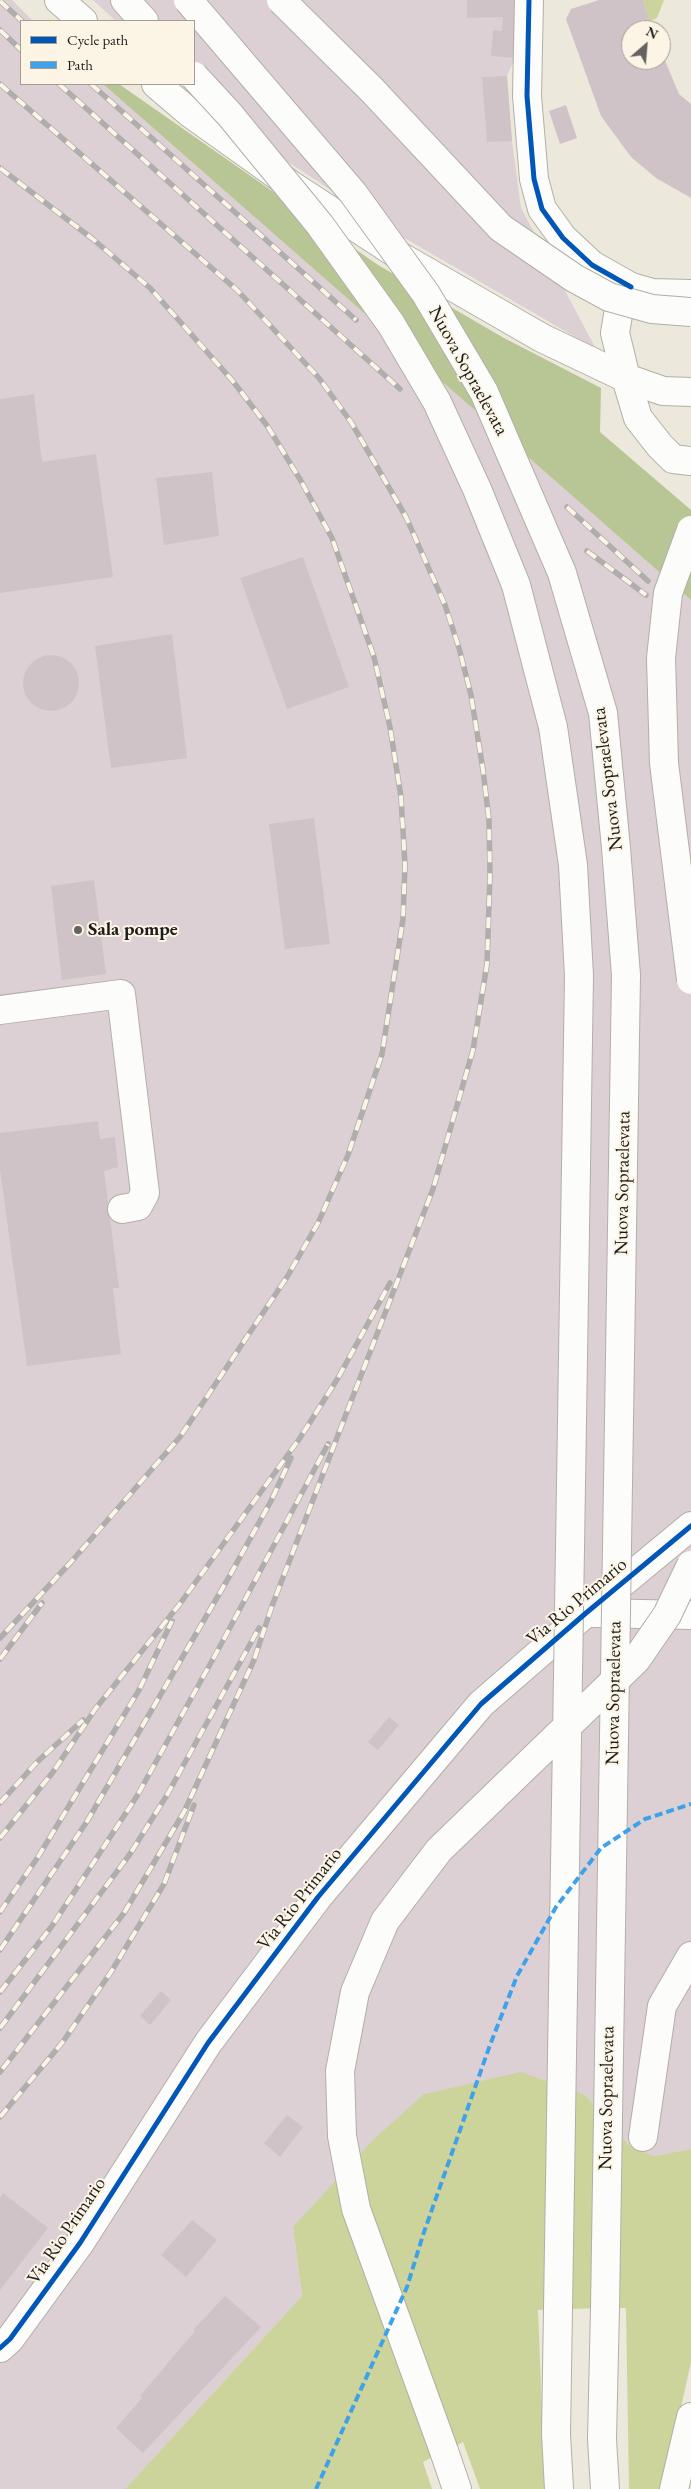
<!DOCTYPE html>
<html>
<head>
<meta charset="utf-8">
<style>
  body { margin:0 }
  #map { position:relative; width:691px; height:2489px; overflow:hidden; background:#ece8db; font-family:"EB Garamond",serif }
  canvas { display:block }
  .legend { position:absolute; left:20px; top:20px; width:175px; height:65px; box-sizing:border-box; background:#fcf5e5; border:1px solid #a29e95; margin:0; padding:6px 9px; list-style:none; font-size:15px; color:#1c1c1c }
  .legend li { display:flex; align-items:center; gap:10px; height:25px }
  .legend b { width:25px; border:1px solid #a29e95 }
  .north { position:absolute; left:621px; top:20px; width:50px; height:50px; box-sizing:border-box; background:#fcf5e5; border:1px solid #a29e95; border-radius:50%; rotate:27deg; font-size:14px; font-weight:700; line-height:20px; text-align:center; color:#1c1c1c }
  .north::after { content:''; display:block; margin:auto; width:18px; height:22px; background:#65635f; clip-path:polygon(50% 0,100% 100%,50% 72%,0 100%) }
</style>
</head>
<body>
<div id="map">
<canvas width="691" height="2489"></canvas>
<ul class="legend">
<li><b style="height:6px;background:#0057b8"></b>Cycle path</li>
<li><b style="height:6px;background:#3da2ea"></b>Path</li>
</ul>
<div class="north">N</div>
</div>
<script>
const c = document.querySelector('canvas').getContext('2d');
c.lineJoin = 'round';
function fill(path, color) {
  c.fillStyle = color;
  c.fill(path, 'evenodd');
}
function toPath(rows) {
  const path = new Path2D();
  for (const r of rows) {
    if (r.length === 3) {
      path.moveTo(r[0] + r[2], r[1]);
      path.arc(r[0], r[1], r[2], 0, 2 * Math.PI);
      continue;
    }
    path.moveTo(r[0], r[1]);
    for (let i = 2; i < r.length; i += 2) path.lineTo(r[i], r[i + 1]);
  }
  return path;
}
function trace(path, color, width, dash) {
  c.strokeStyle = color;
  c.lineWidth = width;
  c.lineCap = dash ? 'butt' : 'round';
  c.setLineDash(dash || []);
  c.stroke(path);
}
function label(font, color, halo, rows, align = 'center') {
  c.font = font + ' "EB Garamond",serif';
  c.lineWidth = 4;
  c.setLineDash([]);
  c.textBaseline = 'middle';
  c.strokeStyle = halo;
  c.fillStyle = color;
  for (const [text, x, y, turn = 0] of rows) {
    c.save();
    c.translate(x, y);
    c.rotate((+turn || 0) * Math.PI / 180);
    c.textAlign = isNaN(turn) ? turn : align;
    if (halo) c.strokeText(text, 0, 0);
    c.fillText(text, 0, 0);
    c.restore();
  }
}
const industrial = toPath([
  [0,0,12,0,33,21,21,21,21,84,103,84,691,600,691,2149,653,2156,630,2146,585,2095,293,2227,302,2296,125,2489,0,2489],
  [93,0,517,0,515,58,507,76,512,141,521,208,596,349,401,236,288,162,190,89,194,84,194,21,116,21]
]);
const green = toPath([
  [643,0,664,0,657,18,650,21],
  [521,2072,585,2095,630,2146,653,2156,691,2149,691,2362,663,2489,629,2489,626,2308,605,2308,538,2310,545,2489,480,2489,463,2442,423,2462,432,2489,125,2489,302,2296,293,2227,373,2140,424,2094]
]);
const forest = toPath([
  [103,84,119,84,378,265,504,338,601,388,600,432,691,510,691,600]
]);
const building = toPath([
  [467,0,517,0,515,58,491,56,493,30,502,31,503,17,467,18],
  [599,0,643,0,650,21,639,25,640,30,631,30,631,60,661,60,661,51,679,94,691,104,691,198,656,178,631,157,601,116,566,19,571,9],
  [507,76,512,141,487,142,482,77],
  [566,105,577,138,560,144,549,111],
  [34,394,42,462,96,454,113,577,0,593,0,399],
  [212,472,219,536,164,545,156,478],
  [303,557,349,687,287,709,240,578],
  [172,634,187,758,111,768,95,646],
  [51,683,28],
  [314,818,330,944,285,949,269,824],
  [94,880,106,974,62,980,51,886],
  [98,1121,100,1139,115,1137,118,1167,104,1171,119,1288,113,1288,121,1354,27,1366,0,1170,0,1133],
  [389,1717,399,1725,378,1750,368,1742],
  [161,1991,171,2000,150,2025,140,2016],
  [287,2115,303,2127,280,2157,264,2143],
  [3,2193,48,2228,0,2290,0,2198],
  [192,2220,217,2240,186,2277,161,2255],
  [225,2296,261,2327,143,2453,116,2428,142,2398,140,2396,195,2331,194,2329]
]);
const minor = toPath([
  [529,0,527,96,534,179,542,209,563,238,592,265,631,287],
  [626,378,638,418,660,446,673,459,691,461],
  [0,1010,121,994,145,1193,138,1206,122,1209],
  [593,1613,691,1615],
  [643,2137,662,2006,691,1956],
  [0,2348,10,2339,80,2243,208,2043,318,1897,481,1704,586,1613,691,1526]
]);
const major = toPath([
  [691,294,652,293,631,287,619,309,615,333,626,378,663,391,691,392]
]);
const highway = toPath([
  [59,0,83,21],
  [125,0,144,21],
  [156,84,190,113,291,185,403,258,542,338,626,378],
  [605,2308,602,2439,605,2489],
  [558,2309,556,2434,559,2489],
  [444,2451,457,2489],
  [674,2489,691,2417]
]);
const rail = toPath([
  [0,1,22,21],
  [0,30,21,50],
  [0,84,237,290,319,378,351,422,406,517,445,605,459,648,471,695,483,770,489,820,490,875,487,964,473,1050,433,1189,272,1606,254,1660,184,1812,124,1913,0,2072],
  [59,84,400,389],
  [91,84,356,320],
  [0,168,94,240,150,288,232,380,268,427,301,481,332,538,374,657,390,727,401,797,405,865,403,919,382,1054,348,1155,318,1223,287,1277,180,1437,71,1562,0,1638],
  [567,507,648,581],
  [587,551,646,595],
  [0,1659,42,1603],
  [0,1803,37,1762,83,1720],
  [0,1838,53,1772,96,1708,179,1605,300,1438,338,1378,390,1283],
  [0,1912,38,1857,139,1690,172,1621],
  [0,1950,86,1823,229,1577,271,1501,291,1458],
  [0,1992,52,1926,137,1796,218,1650,328,1444],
  [0,2028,130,1854,167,1795,259,1628],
  [0,2117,62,2043,111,1972,164,1884,194,1805]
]);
const highwayBridge = toPath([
  [188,0,353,193,426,294,484,392,562,573,603,713,616,848,626,975,605,2308],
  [281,0,372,90,501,228,574,278,609,297,652,309,691,312],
  [194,76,230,115,320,225,391,324,437,402,477,489,516,585,553,727,573,865,579,976,558,2309],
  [691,530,668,593,661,658,664,763,691,980],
  [444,2451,356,2209,342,2136,340,2071,355,1992,385,1921,439,1850,636,1660,667,1615,691,1565]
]);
const quiet = toPath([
  [316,2489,407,2287,423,2235,490,2045,517,1976,556,1907,601,1848,645,1819,691,1804]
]);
const cycleway = toPath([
  [529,0,527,96,534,179,542,209,563,238,592,265,631,287],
  [0,2348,10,2339,80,2243,208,2043,318,1897,481,1704,586,1613,691,1526]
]);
const markers = [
  [78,930,5,"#65635f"]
];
const streetNames = [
  ["Nuova Sopraelevata",468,371,61],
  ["Nuova Sopraelevata",608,779,-97],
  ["Nuova Sopraelevata",623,1183,-89],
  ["Via Rio Primario",577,1602,-40],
  ["Nuova Sopraelevata",614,1693,-89],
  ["Via Rio Primario",300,1899,-52],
  ["Nuova Sopraelevata",607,2098,-89],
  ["Via Rio Primario",67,2231,-56]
];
const poiNames = [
  ["Sala pompe",88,930]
];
fill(industrial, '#dcd0d5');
fill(green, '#ccd49b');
fill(forest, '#b8c695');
fill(building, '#d0c3c8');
trace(minor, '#b2afa7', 30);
trace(major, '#b2afa7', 30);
trace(highway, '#b2afa7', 30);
trace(minor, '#fcfcfa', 28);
trace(major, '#fcfcfa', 28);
trace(highway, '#fcfcfa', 28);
trace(rail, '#afaeac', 5.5);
trace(rail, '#fcf5e5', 4, [11]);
trace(highwayBridge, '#b2afa7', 30, []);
trace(highwayBridge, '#fcfcfa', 28);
trace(quiet, '#3da2ea', 4, [8, 4]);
trace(cycleway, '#0057b8', 5);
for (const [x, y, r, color] of markers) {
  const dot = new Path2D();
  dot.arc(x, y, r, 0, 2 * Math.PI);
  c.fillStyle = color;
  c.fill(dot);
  trace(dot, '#fcf5e5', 2);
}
label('19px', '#1c1c1c', '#fcf5e5', streetNames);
label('bold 19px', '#1c1c1c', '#fcf5e5', poiNames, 'left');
</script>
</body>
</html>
